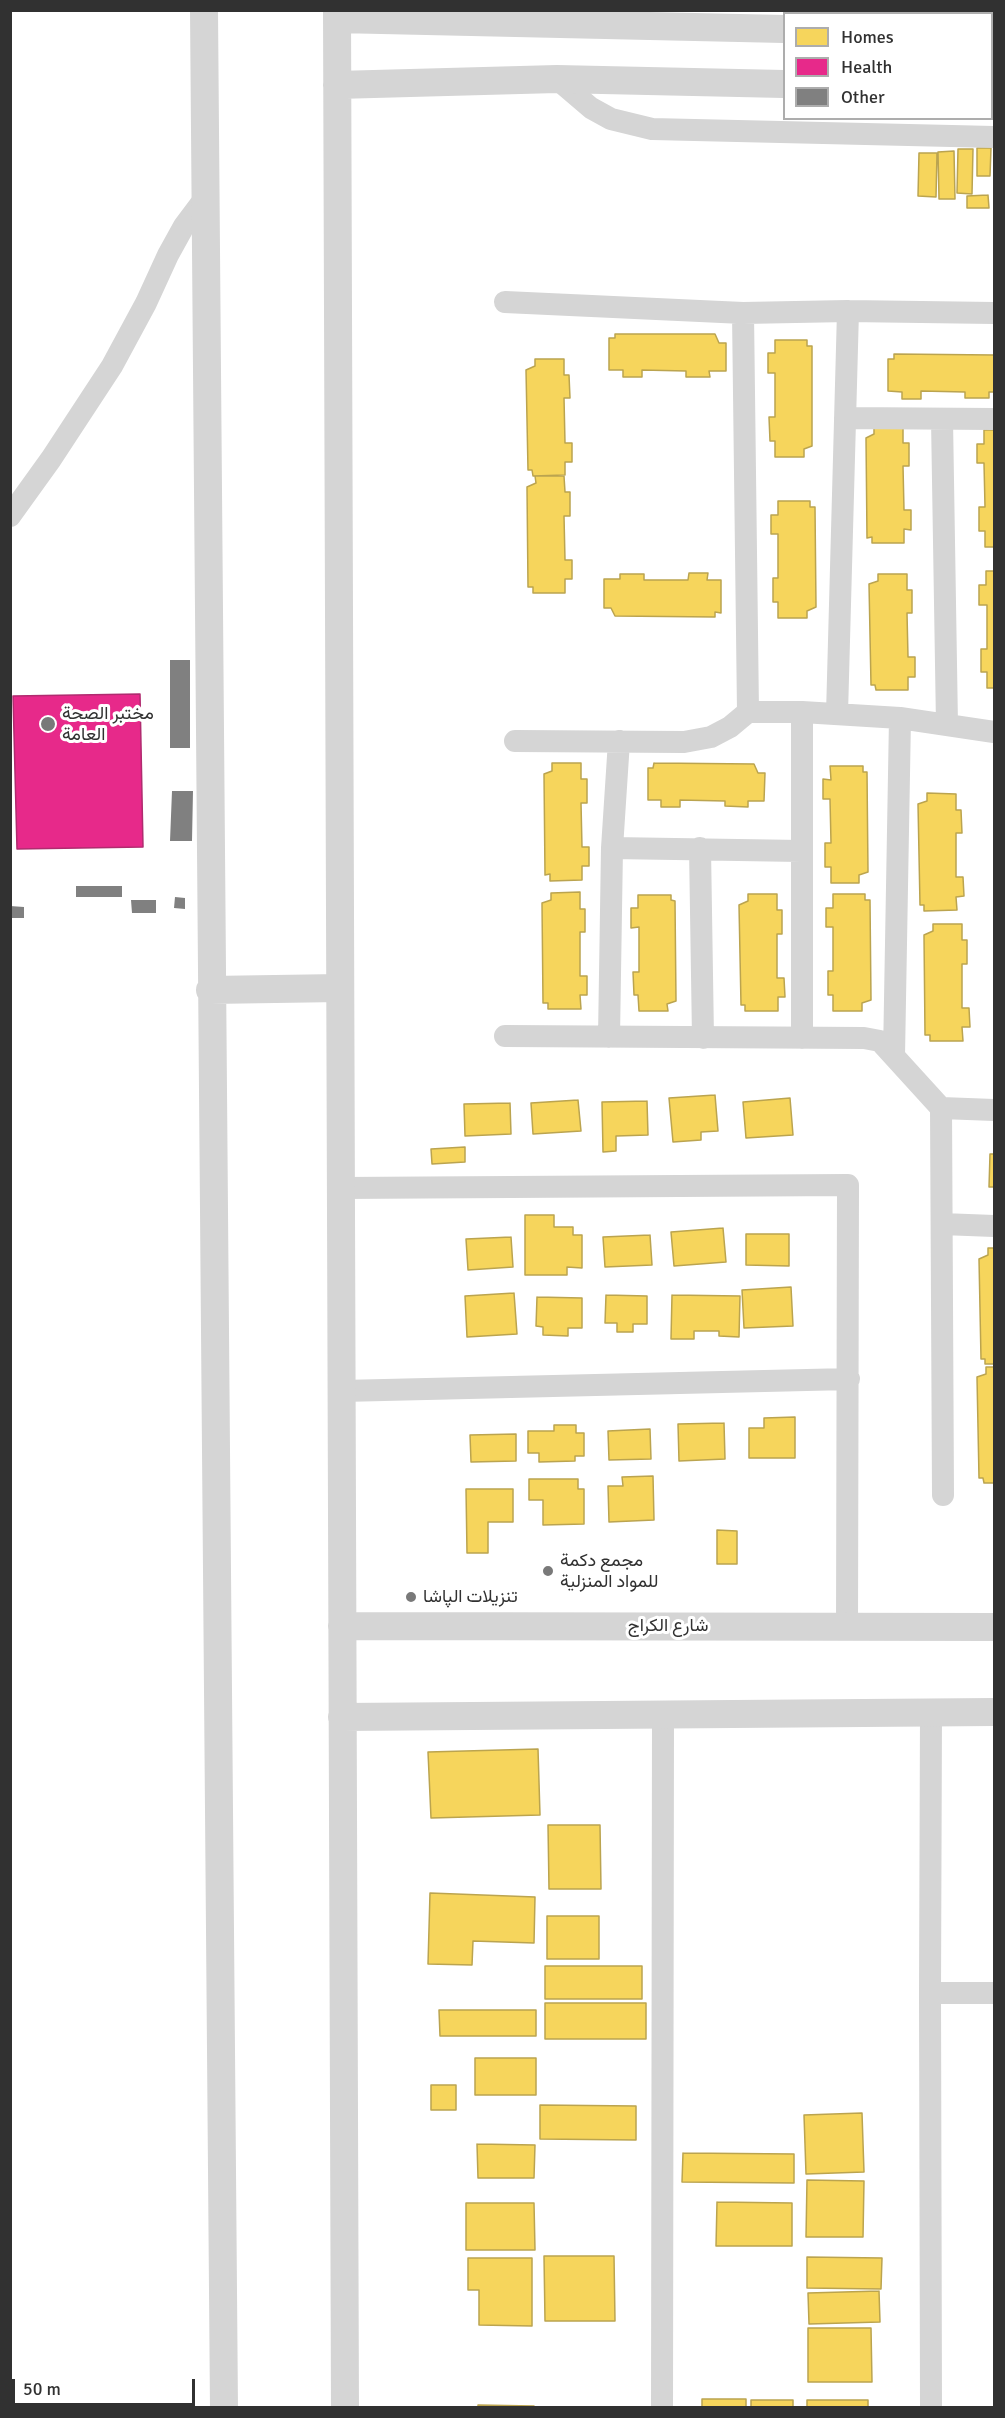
<!DOCTYPE html>
<html>
<head>
<meta charset="utf-8">
<style>
  body { margin:0 }
  #map { position:relative; width:1005px; height:2418px; overflow:hidden; background:#fff; font-family:Signika,sans-serif }
  canvas { display:block }
  .frame { position:absolute; inset:0; border:12px solid #313131; pointer-events:none }
  .legend { position:absolute; left:783px; top:12px; width:210px; height:108px; box-sizing:border-box; background:#fff; border:2px solid #adadad; margin:0; padding:8px 10px; list-style:none; font-size:18px; color:#313131 }
  .legend li { display:flex; align-items:center; gap:12px; height:30px }
  .legend b { width:30px; border:2px solid #adadad }
  .scale { position:absolute; left:12px; top:2379px; width:183px; height:27px; box-sizing:border-box; border:3px solid #313131; border-top:0; padding-left:8px; font-size:18px; line-height:21px; white-space:nowrap; color:#313131; -webkit-text-stroke:4px #fff; paint-order:stroke }
</style>
</head>
<body>
<div id="map">
<canvas width="1005" height="2418"></canvas>
<div class="frame"></div>
<ul class="legend">
<li><b style="height:16px;background:#f6d55c"></b>Homes</li>
<li><b style="height:16px;background:#e7298a"></b>Health</li>
<li><b style="height:16px;background:#808080"></b>Other</li>
</ul>
<div class="scale">50 m</div>
</div>
<script>
const c = document.querySelector('canvas').getContext('2d');
c.lineJoin = 'round';
function fill(path, color) {
  c.fillStyle = color;
  c.fill(path, 'evenodd');
}
function toPath(rows) {
  const path = new Path2D();
  for (const r of rows) {
    path.moveTo(r[0], r[1]);
    for (let i = 2; i < r.length; i += 2) path.lineTo(r[i], r[i + 1]);
  }
  return path;
}
function trace(path, color, width, dash) {
  c.strokeStyle = color;
  c.lineWidth = width;
  c.lineCap = dash ? 'butt' : 'round';
  c.setLineDash(dash || []);
  c.stroke(path);
}
function label(font, color, halo, rows, align = 'center') {
  c.font = font + ' Signika,Vazirmatn,sans-serif';
  c.lineWidth = 6;
  c.setLineDash([]);
  c.textBaseline = 'middle';
  c.strokeStyle = halo;
  c.fillStyle = color;
  for (const [text, x, y, turn = 0] of rows) {
    c.save();
    c.translate(x, y);
    c.rotate((+turn || 0) * Math.PI / 180);
    c.textAlign = isNaN(turn) ? turn : align;
    if (halo) c.strokeText(text, 0, 0);
    c.fillText(text, 0, 0);
    c.restore();
  }
}
const homes = toPath([
  [977,148,991,148,990,176,977,176,977,148],
  [958,149,973,149,972,194,957,193,958,149],
  [954,151,955,199,939,199,938,152,954,151],
  [919,153,937,153,936,197,918,196,919,153],
  [988,195,989,208,967,208,967,196,988,195],
  [615,334,715,334,719,343,726,343,726,371,709,371,710,377,686,377,686,371,642,370,642,377,623,377,623,370,609,370,609,338,615,338,615,334],
  [775,340,807,340,807,346,812,346,812,446,804,449,804,457,775,457,775,441,770,441,769,417,775,417,775,373,768,373,768,353,775,353,775,340],
  [894,354,994,355,994,392,989,392,989,398,965,398,965,392,921,391,921,399,902,399,902,392,888,391,888,359,894,359,894,354],
  [535,359,564,359,564,375,569,375,570,398,564,398,565,443,572,443,572,462,565,462,565,475,533,476,532,470,528,470,526,370,535,366,535,359],
  [874,427,903,427,903,443,909,443,909,466,903,466,904,510,911,510,911,530,904,529,904,543,872,543,872,537,867,538,866,438,874,434,874,427],
  [984,430,994,430,994,547,985,547,985,531,979,531,979,507,985,507,984,463,977,463,977,444,984,444,984,430],
  [535,476,564,476,565,492,570,492,570,516,564,516,565,560,572,560,572,579,565,579,565,593,533,593,533,587,528,587,527,487,536,483,535,476],
  [778,501,810,501,810,507,815,507,816,607,807,611,807,618,778,618,778,602,773,602,773,578,778,578,778,534,771,534,771,515,778,515,778,501],
  [986,571,994,571,994,688,987,688,987,672,981,672,981,649,987,649,987,605,979,605,979,585,986,585,986,571],
  [689,573,708,573,707,580,721,580,721,613,715,612,715,617,615,616,611,608,604,608,604,579,620,579,620,574,644,574,644,580,688,580,689,573],
  [878,574,907,574,907,590,912,590,912,613,907,613,908,657,915,657,915,677,908,677,908,690,876,690,875,685,871,685,869,584,878,581,878,574],
  [552,763,581,763,581,779,587,779,587,803,581,803,582,847,589,847,589,866,582,866,582,880,550,881,550,874,545,875,544,774,552,771,552,763],
  [654,763,754,764,758,773,765,773,764,801,748,801,748,807,725,806,725,801,680,800,680,807,661,807,661,800,648,800,648,768,653,768,654,763],
  [830,766,863,766,863,772,867,772,868,872,859,875,859,883,831,883,831,867,825,867,825,843,831,843,830,799,823,799,823,779,831,780,830,766],
  [927,793,956,794,956,810,961,810,962,833,956,833,956,877,963,877,964,896,956,897,957,910,924,911,924,905,920,905,918,804,927,801,927,793],
  [580,892,580,909,585,909,585,932,580,932,580,976,587,976,587,995,580,995,581,1009,548,1009,548,1003,543,1003,542,903,551,900,551,893,580,892],
  [748,894,777,894,777,910,782,910,782,934,777,934,777,978,784,978,785,997,778,997,778,1011,745,1011,745,1005,741,1005,739,905,748,901,748,894],
  [833,894,865,894,865,900,870,900,871,1000,862,1003,862,1011,833,1011,833,995,828,995,828,971,833,971,833,927,826,927,826,908,833,908,833,894],
  [638,895,671,895,671,900,675,901,676,1001,667,1004,668,1011,639,1011,638,995,634,995,633,972,639,972,639,927,631,928,631,908,638,908,638,895],
  [933,924,962,924,962,940,967,940,967,964,962,964,962,1008,969,1008,970,1027,962,1027,963,1041,930,1041,930,1035,925,1035,924,935,933,931,933,924],
  [715,1095,718,1131,701,1132,701,1140,673,1142,669,1098,715,1095],
  [790,1098,793,1135,746,1138,743,1102,790,1098],
  [578,1100,581,1131,533,1134,531,1103,578,1100],
  [647,1101,648,1135,616,1136,616,1151,603,1152,602,1102,647,1101],
  [510,1103,511,1134,465,1136,464,1104,510,1103],
  [465,1147,465,1162,432,1164,431,1149,465,1147],
  [990,1154,994,1154,994,1187,989,1187,990,1154],
  [525,1215,554,1215,554,1227,573,1227,573,1235,582,1235,582,1268,567,1267,567,1275,525,1275,525,1215],
  [723,1228,726,1262,674,1266,671,1232,723,1228],
  [746,1234,789,1234,789,1266,746,1265,746,1234],
  [650,1235,652,1265,605,1267,603,1237,650,1235],
  [511,1237,513,1267,468,1270,466,1239,511,1237],
  [988,1248,994,1248,994,1364,985,1364,985,1359,981,1359,979,1259,988,1255,988,1248],
  [791,1287,793,1326,744,1328,742,1290,791,1287],
  [514,1293,517,1334,467,1337,465,1296,514,1293],
  [606,1295,647,1296,647,1324,633,1324,633,1332,617,1332,617,1323,605,1323,606,1295],
  [672,1295,740,1296,739,1337,719,1336,719,1331,694,1331,694,1339,671,1339,672,1295],
  [537,1297,582,1298,582,1328,568,1328,568,1336,543,1335,543,1327,536,1326,537,1297],
  [986,1367,994,1367,994,1483,984,1483,983,1478,979,1478,977,1377,986,1374,986,1367],
  [795,1417,795,1458,749,1458,749,1428,764,1428,764,1418,795,1417],
  [724,1423,725,1459,679,1461,678,1424,724,1423],
  [554,1425,576,1425,576,1433,584,1433,584,1456,575,1456,575,1461,539,1462,539,1453,528,1453,528,1431,554,1431,554,1425],
  [650,1429,651,1459,609,1460,608,1431,650,1429],
  [516,1434,516,1461,471,1462,470,1435,516,1434],
  [653,1476,654,1520,609,1522,608,1486,623,1486,622,1477,653,1476],
  [529,1479,578,1479,578,1489,584,1489,584,1524,543,1525,543,1500,529,1500,529,1479],
  [466,1489,513,1489,513,1522,488,1522,488,1553,467,1553,466,1489],
  [717,1530,737,1531,737,1564,717,1564,717,1530],
  [538,1749,540,1815,431,1818,428,1752,538,1749],
  [548,1825,600,1825,601,1889,549,1889,548,1825],
  [430,1893,535,1897,534,1943,473,1941,472,1965,428,1964,430,1893],
  [547,1916,599,1916,599,1959,547,1959,547,1916],
  [545,1966,642,1966,642,1999,545,1999,545,1966],
  [545,2003,646,2003,646,2039,545,2039,545,2003],
  [439,2010,536,2010,536,2036,440,2036,439,2010],
  [475,2058,536,2058,536,2095,475,2095,475,2058],
  [431,2085,456,2085,456,2110,431,2110,431,2085],
  [540,2105,636,2106,636,2140,540,2139,540,2105],
  [862,2113,864,2172,806,2174,804,2115,862,2113],
  [477,2144,535,2145,534,2178,478,2178,477,2144],
  [683,2153,794,2154,794,2183,682,2182,683,2153],
  [807,2180,864,2181,863,2237,806,2237,807,2180],
  [717,2202,792,2203,792,2246,716,2246,717,2202],
  [466,2203,534,2203,535,2250,466,2250,466,2203],
  [544,2256,614,2256,615,2321,545,2321,544,2256],
  [807,2257,882,2258,881,2289,807,2288,807,2257],
  [468,2258,532,2258,532,2326,479,2325,479,2290,468,2290,468,2258],
  [879,2291,880,2322,809,2324,808,2293,879,2291],
  [808,2328,871,2328,872,2382,808,2382,808,2328],
  [702,2399,746,2399,746,2408,702,2408,702,2399],
  [751,2400,793,2400,793,2408,751,2408,751,2400],
  [807,2400,868,2400,868,2408,807,2408,807,2400],
  [478,2405,534,2406,534,2408,478,2408,478,2405]
]);
const health = toPath([
  [140,694,143,847,17,849,13,696,140,694]
]);
const building = toPath([
  [170,660,190,660,190,748,170,748],
  [172,791,193,791,192,841,170,841],
  [76,886,122,886,122,897,76,897],
  [175,897,185,898,185,909,174,908],
  [131,900,156,900,156,913,132,913],
  [10,906,24,907,24,918,10,918]
]);
const minor = toPath([
  [557,79,591,108,611,119,652,129,994,137],
  [505,302,743,313,848,311,994,313],
  [743,313,748,712],
  [845,418,994,419],
  [942,419,947,725],
  [10,516,51,459,112,366,146,303,168,255,184,226,205,198],
  [802,712,802,1038],
  [837,714,848,311],
  [515,741,684,742,711,737,730,727,748,712,802,712,900,718,994,732],
  [612,848,801,851],
  [700,848,703,1038],
  [505,1036,864,1038,880,1041,941,1108,943,1495],
  [609,1037,612,848,619,741],
  [894,1056,900,718],
  [941,1108,994,1110],
  [341,1188,848,1185,847,1627],
  [942,1224,994,1226],
  [342,1391,849,1379],
  [930,1993,931,1712],
  [662,2408,663,1714],
  [931,2408,930,1993,994,1993]
]);
const tertiary = toPath([
  [204,10,224,2408],
  [337,10,345,2408],
  [337,19,784,29],
  [992,32,994,32],
  [337,85,557,79,784,84],
  [992,89,994,89],
  [210,990,340,988],
  [342,1626,994,1627],
  [342,1717,994,1712]
]);
const markers = [
  [48,724,8,"#797979"],
  [548,1571,6,"#797979"],
  [411,1597,6,"#797979"]
];
const poiNames = [
  ["مختبر الصحة",62,714],
  ["العامة",62,735],
  ["مجمع دكمة",560,1561],
  ["للمواد المنزلية",560,1582],
  ["تنزيلات الپاشا",423,1597]
];
const streetNames = [
  ["شارع الكراج",668,1626]
];
fill(homes, '#f6d55c');
trace(homes, '#bba44f', 1.5);
fill(health, '#e7298a');
trace(health, '#b02b6f', 1.5);
fill(building, '#808080');
trace(minor, '#d5d5d5', 22);
trace(tertiary, '#d5d5d5', 28);
for (const [x, y, r, color] of markers) {
  const dot = new Path2D();
  dot.arc(x, y, r, 0, 2 * Math.PI);
  c.fillStyle = color;
  c.fill(dot);
  trace(dot, '#fff', 2);
}
label('18px', '#313131', '#fff', poiNames, 'left');
label('18px', '#313131', '#fff', streetNames);
</script>
</body>
</html>
